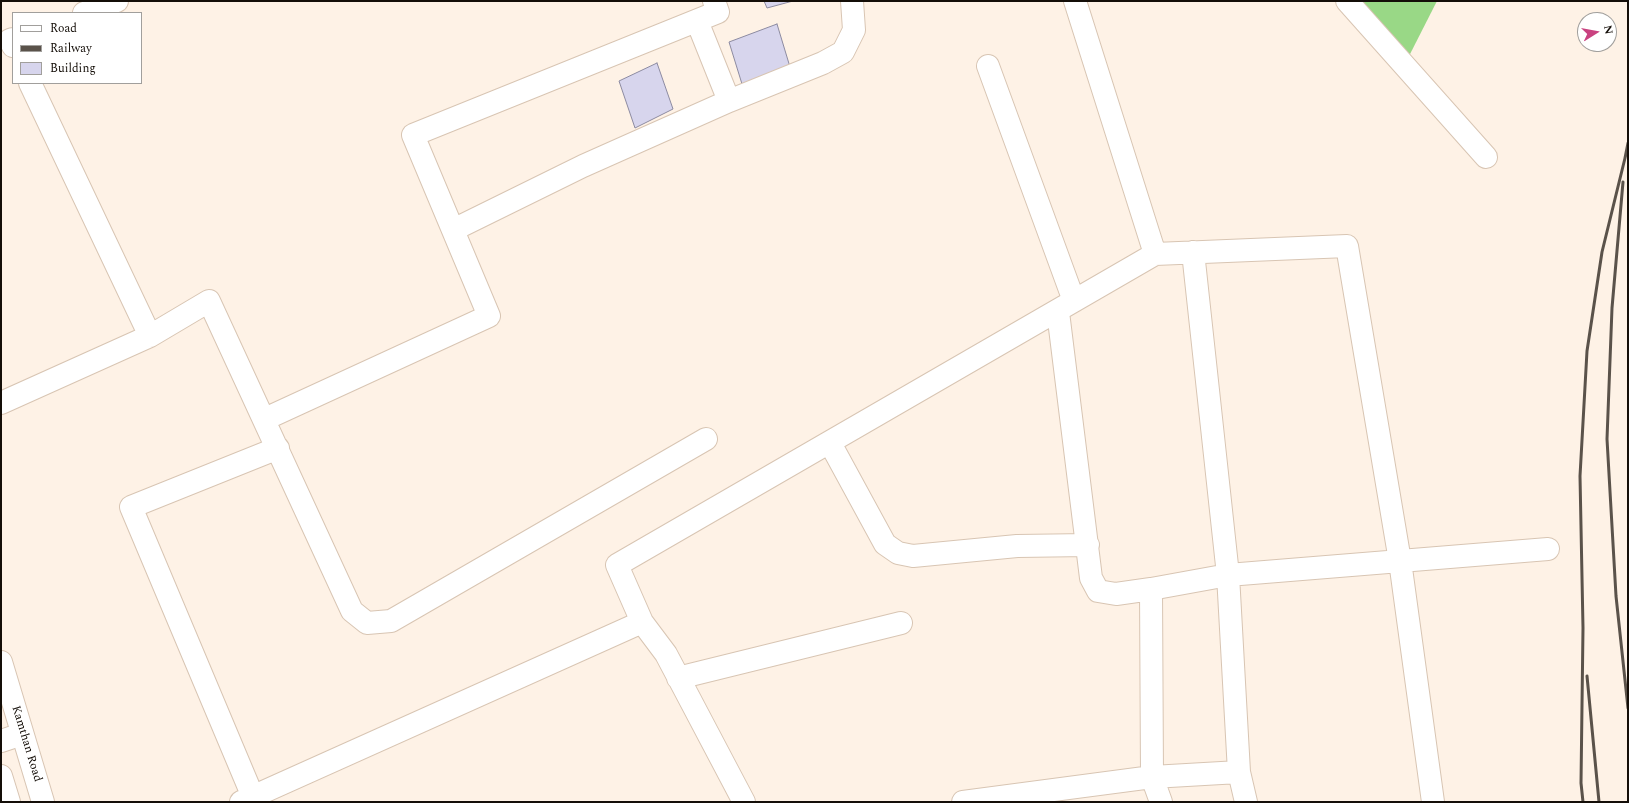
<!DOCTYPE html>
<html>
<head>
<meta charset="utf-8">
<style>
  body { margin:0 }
  #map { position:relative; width:1629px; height:803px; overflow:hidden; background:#fef2e6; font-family:Spectral,serif }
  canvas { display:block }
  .frame { position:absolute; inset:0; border:2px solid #140e08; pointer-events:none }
  .legend { position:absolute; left:12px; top:12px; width:130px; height:72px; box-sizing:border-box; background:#fff; border:1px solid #a19f9c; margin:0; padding:5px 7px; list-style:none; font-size:12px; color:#140e08 }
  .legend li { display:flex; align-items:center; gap:8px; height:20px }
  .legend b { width:20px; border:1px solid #a19f9c }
  .north { position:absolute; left:1577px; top:12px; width:40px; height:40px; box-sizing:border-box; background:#fff; border:1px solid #a19f9c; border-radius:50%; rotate:79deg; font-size:11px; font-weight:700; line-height:16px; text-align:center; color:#140e08 }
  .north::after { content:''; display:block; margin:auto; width:14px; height:18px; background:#c94280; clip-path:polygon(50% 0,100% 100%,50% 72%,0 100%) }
</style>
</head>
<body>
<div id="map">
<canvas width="1629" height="803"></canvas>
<div class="frame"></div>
<ul class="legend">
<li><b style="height:5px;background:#fff"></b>Road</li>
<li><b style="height:5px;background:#5a524a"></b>Railway</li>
<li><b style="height:11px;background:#d7d5ed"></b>Building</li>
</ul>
<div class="north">N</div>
</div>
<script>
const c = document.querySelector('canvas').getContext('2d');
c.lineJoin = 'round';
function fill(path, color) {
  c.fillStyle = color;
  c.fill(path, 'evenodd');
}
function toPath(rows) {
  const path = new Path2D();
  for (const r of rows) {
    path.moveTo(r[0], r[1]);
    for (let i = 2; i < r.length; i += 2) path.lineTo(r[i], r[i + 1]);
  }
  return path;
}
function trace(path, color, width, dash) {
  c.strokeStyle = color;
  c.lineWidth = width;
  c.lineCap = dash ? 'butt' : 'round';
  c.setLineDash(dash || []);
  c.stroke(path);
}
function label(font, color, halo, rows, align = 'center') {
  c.font = font + ' Spectral,serif';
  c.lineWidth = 3.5;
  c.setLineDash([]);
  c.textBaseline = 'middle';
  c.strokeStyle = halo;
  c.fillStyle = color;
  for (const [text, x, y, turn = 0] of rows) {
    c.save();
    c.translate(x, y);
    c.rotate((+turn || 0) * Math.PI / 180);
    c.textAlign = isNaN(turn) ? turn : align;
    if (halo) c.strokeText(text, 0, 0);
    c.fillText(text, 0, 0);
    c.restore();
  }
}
const forest = toPath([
  [1337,1,1437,1,1406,62]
]);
const building = toPath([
  [764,1,793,1,767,8,764,1],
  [777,24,790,67,742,84,729,42,777,24],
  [657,63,673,109,635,128,619,81,657,63]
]);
const minor = toPath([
  [1347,1,1486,157],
  [84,13,117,1],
  [697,21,729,101],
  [13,39,10,40,13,46],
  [988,66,1074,301],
  [453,230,583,166,729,101,823,63,843,52,854,30,852,1],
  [1193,252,1228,575,1239,772,1246,802],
  [1155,254,1347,246,1400,561,1433,802],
  [1058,312,1091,578,1098,591,1116,594,1151,589],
  [150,336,209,301,352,611,367,623,391,621,706,439],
  [1,403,150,336,30,83],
  [265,419,489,316,413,135,718,12,714,1],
  [830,443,885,544,898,553,913,556,1017,546,1088,545],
  [642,622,666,654,744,802],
  [678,678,901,623],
  [1,741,22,734],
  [253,797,131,507,278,448],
  [241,802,642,622,617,565,1155,254,1075,1],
  [963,802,1152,777,1239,772],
  [1161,802,1152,777,1151,589,1228,575,1548,549]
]);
const major = toPath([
  [1,662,43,802],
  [1,776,9,802]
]);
const rail = toPath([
  [1625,158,1628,143],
  [1623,182,1612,308,1607,439,1616,596,1628,708],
  [1587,676,1599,802],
  [1583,802,1581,783,1583,628,1580,476,1587,351,1602,252,1626,154]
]);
const streetNames = [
  ["Kamthan Road",26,744,73]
];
fill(forest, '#99d886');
fill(building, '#d7d5ed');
trace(building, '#8c8aa0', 1);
trace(minor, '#d8c5b3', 24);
trace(major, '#d8c5b3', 24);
trace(minor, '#fff', 22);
trace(major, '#fff', 22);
trace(rail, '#5a524a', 3);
label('12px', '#140e08', '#fff', streetNames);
</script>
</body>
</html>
